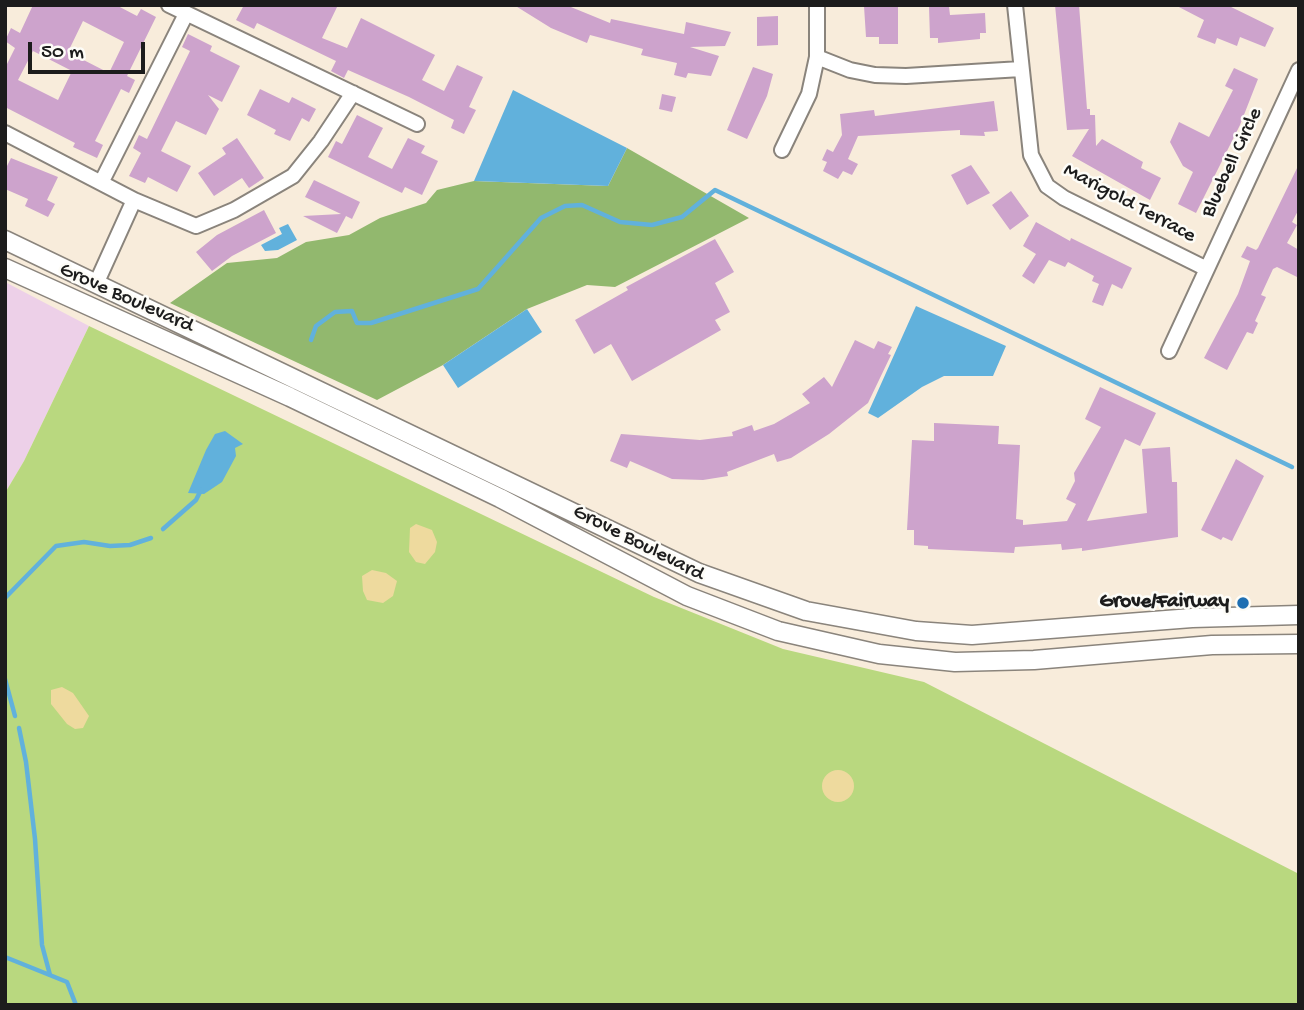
<!DOCTYPE html>
<html>
<head>
<meta charset="utf-8">
<style>
  body { margin:0 }
  #map { position:relative; width:1304px; height:1010px; overflow:hidden; background:#f8ecdb; font-family:"Gochi Hand",sans-serif }
  canvas { display:block }
  .frame { position:absolute; inset:0; border:7px solid #1c1c1c; pointer-events:none }
  .scale { position:absolute; left:28px; top:42px; width:117px; height:32px; box-sizing:border-box; border:4px solid #1c1c1c; border-top:0; padding-left:9px; font-size:21px; line-height:24px; white-space:nowrap; color:#1c1c1c; -webkit-text-stroke:5px #fdfcf7; paint-order:stroke }
</style>
</head>
<body>
<div id="map">
<canvas width="1304" height="1010"></canvas>
<div class="frame"></div>
<div class="scale">50 m</div>
</div>
<script>
const c = document.querySelector('canvas').getContext('2d');
c.lineJoin = 'round';
function fill(path, color) {
  c.fillStyle = color;
  c.fill(path, 'evenodd');
}
function toPath(rows) {
  const path = new Path2D();
  for (const r of rows) {
    if (r.length === 3) {
      path.moveTo(r[0] + r[2], r[1]);
      path.arc(r[0], r[1], r[2], 0, 2 * Math.PI);
      continue;
    }
    path.moveTo(r[0], r[1]);
    for (let i = 2; i < r.length; i += 2) path.lineTo(r[i], r[i + 1]);
  }
  return path;
}
function trace(path, color, width, dash) {
  c.strokeStyle = color;
  c.lineWidth = width;
  c.lineCap = dash ? 'butt' : 'round';
  c.setLineDash(dash || []);
  c.stroke(path);
}
function label(font, color, halo, rows, align = 'center') {
  c.font = font + ' "Gochi Hand",sans-serif';
  c.lineWidth = 5;
  c.setLineDash([]);
  c.textBaseline = 'middle';
  c.strokeStyle = halo;
  c.fillStyle = color;
  for (const [text, x, y, turn = 0] of rows) {
    c.save();
    c.translate(x, y);
    c.rotate((+turn || 0) * Math.PI / 180);
    c.textAlign = isNaN(turn) ? turn : align;
    if (halo) c.strokeText(text, 0, 0);
    c.fillText(text, 0, 0);
    c.restore();
  }
}
const built = toPath([
  [5,282,89,326,24,461,5,493]
]);
const green = toPath([
  [89,326,654,597,783,649,924,682,1299,874,1299,1005,5,1005,5,493,24,461]
]);
const forest = toPath([
  [627,148,749,218,615,287,587,285,527,309,443,365,377,400,170,303,227,263,277,258,306,242,349,235,380,218,426,203,437,190,474,181,608,186]
]);
const sand = toPath([
  [416,524,432,530,437,542,435,552,425,564,416,562,409,552,410,528],
  [372,570,386,573,397,581,393,596,383,603,367,600,363,591,362,576],
  [62,687,73,693,89,716,83,728,75,729,67,724,51,704,51,690],
  [838,786,16]
]);
const water = toPath([
  [513,90,627,148,608,186,474,181],
  [288,224,297,240,278,250,265,251,261,245,282,234,279,228],
  [916,306,1006,346,993,376,944,376,922,387,878,418,868,413],
  [527,309,542,332,458,388,443,365],
  [225,431,243,444,235,448,236,456,222,482,204,494,188,493,206,450,215,434]
]);
const stream = toPath([
  [311,340,316,326,335,312,352,311,357,323,371,323,478,289,541,218,565,206,582,205,620,222,652,225,682,217,715,190,1292,467],
  [163,529,196,500,201,490],
  [5,598,56,546,84,542,110,546,130,545,151,538],
  [5,679,15,716],
  [19,728,26,762,35,839,42,945,50,975],
  [5,957,67,982,76,1005]
]);
const building = toPath([
  [33,5,116,5,137,16,141,9,156,17,127,76,135,80,129,93,121,89,95,141,103,145,97,158,73,147,75,143,5,107,5,68,15,48,5,41,11,28,20,33],
  [83,21,124,42,109,73,68,52],
  [33,51,72,71,58,100,18,80],
  [244,5,338,5,322,38,347,48,361,18,435,55,422,80,444,91,457,65,483,77,469,107,476,110,464,134,451,128,454,120,409,97,348,70,344,78,331,71,336,61,257,23,254,29,236,20],
  [514,5,566,5,610,23,611,19,684,34,686,22,731,32,725,46,690,47,719,56,711,76,688,73,686,78,674,75,677,63,641,55,643,49,590,35,587,43,551,28],
  [1055,5,1079,5,1087,109,1090,109,1090,115,1095,115,1096,146,1102,139,1143,162,1141,168,1161,178,1150,200,1072,156,1089,129,1067,130],
  [1175,5,1227,5,1274,28,1265,47,1240,37,1237,46,1217,38,1215,44,1197,37,1204,20],
  [864,6,898,6,898,44,879,44,879,37,866,37],
  [929,7,949,7,950,15,985,13,986,33,980,33,980,39,938,43,938,38,930,38],
  [778,16,778,45,757,46,757,17],
  [188,34,212,46,210,51,240,66,222,102,208,95,219,109,206,135,176,121,161,151,191,166,177,192,148,177,145,183,129,176,141,153,133,148,139,135,147,139,190,51,182,47],
  [753,67,773,74,767,96,747,139,727,130],
  [1234,68,1258,79,1240,125,1196,213,1178,204,1193,172,1183,166,1170,142,1179,122,1209,137,1233,90,1225,86],
  [260,89,289,103,292,97,316,109,309,122,302,118,290,141,274,134,276,130,247,115],
  [662,94,676,97,672,112,659,109],
  [994,101,998,131,984,132,985,136,960,135,960,130,858,136,848,159,858,164,852,175,843,171,838,179,823,171,827,162,822,160,827,149,833,152,842,135,840,114,874,110,875,116],
  [357,115,383,128,368,157,392,169,408,138,425,146,421,153,438,161,422,195,405,187,402,193,328,157,336,141,342,144],
  [237,138,264,178,249,188,242,178,214,196,198,173,226,154,222,148],
  [11,158,58,177,47,200,55,204,48,217,25,206,28,199,5,189,5,170],
  [1299,164,1299,209,1292,222,1297,225,1287,243,1299,250,1299,278,1277,267,1273,269,1261,295,1266,297,1255,321,1258,323,1253,334,1247,332,1227,370,1204,358,1238,294,1250,261,1241,257,1247,246,1256,250,1258,248],
  [971,165,990,193,967,205,951,175],
  [314,180,360,202,352,219,346,216,337,233,303,216,341,214,305,197],
  [1011,191,1029,216,1010,230,992,205],
  [264,210,276,233,232,256,212,271,196,252,217,235],
  [1036,222,1070,241,1071,238,1132,268,1122,289,1112,284,1103,306,1092,302,1099,284,1092,281,1094,276,1068,262,1065,267,1049,260,1034,284,1022,276,1036,254,1023,246],
  [715,239,734,272,715,283,730,312,715,320,721,330,632,381,611,344,594,354,575,320,628,290,626,287],
  [855,340,874,349,878,341,892,347,888,354,891,355,868,403,829,434,791,458,777,462,774,454,727,472,728,476,703,480,672,479,630,461,627,468,610,461,621,434,700,440,733,436,732,432,752,425,754,431,774,424,810,403,802,394,824,377,832,387],
  [1100,387,1156,413,1140,446,1125,439,1087,521,1147,513,1142,449,1170,447,1172,482,1177,482,1178,537,1082,551,1082,548,1062,550,1061,544,1015,547,1014,553,928,549,928,546,914,545,914,530,907,530,912,440,934,441,934,423,999,426,998,444,1020,445,1016,519,1023,520,1023,525,1067,521,1076,504,1066,499,1075,481,1074,473,1101,427,1085,419],
  [1236,459,1264,476,1232,541,1223,537,1221,540,1201,530]
]);
const minor = toPath([
  [169,5,417,124],
  [1015,5,1031,155,1047,186,1064,198,1207,269],
  [817,57,850,70,875,75,906,76,1021,69],
  [5,133,134,200,96,284],
  [782,150,809,94,817,57,817,5],
  [102,181,186,14],
  [134,200,196,226,234,210,293,176,321,141,353,93],
  [1169,351,1299,70]
]);
const tertiary = toPath([
  [5,240,699,573,806,611,916,631,972,635,1192,618,1299,615],
  [5,268,290,397,500,498,687,596,778,631,879,654,955,662,1034,660,1212,645,1299,644]
]);
const markers = [
  [1243,603,7,"#1f6fb2"]
];
const streetNames = [
  ["Bluebell Circle",1233,163,-65],
  ["Marigold Terrace",1129,204,28],
  ["Grove Boulevard",126,299,24],
  ["Grove Boulevard",638,544,27]
];
const poiNames = [
  ["Grove/Fairway",1229,603]
];
fill(built, '#edd0e8');
fill(green, '#b9d87f');
fill(forest, '#92b86e');
fill(sand, '#eeda9e');
fill(water, '#61b1dc');
trace(stream, '#61b1dc', 4.5);
fill(building, '#cda3cc');
trace(minor, '#8a847c', 18);
trace(tertiary, '#8a847c', 21);
trace(minor, '#fff', 14);
trace(tertiary, '#fff', 18);
for (const [x, y, r, color] of markers) {
  const dot = new Path2D();
  dot.arc(x, y, r, 0, 2 * Math.PI);
  c.fillStyle = color;
  c.fill(dot);
  trace(dot, '#fdfcf7', 2.5);
}
label('21px', '#1c1c1c', '#fdfcf7', streetNames);
label('bold 21px', '#1c1c1c', '#fdfcf7', poiNames, 'right');
</script>
</body>
</html>
